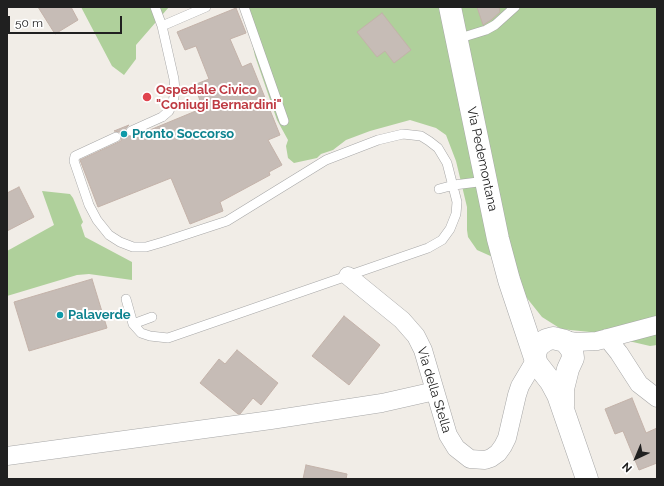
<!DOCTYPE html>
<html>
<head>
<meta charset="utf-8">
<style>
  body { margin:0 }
  #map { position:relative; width:664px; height:486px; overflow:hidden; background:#f1ede7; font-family:Raleway,sans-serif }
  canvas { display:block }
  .frame { position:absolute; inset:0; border:8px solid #202020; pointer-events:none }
  .north { position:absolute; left:616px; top:438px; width:40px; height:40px; -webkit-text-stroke:3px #fff; paint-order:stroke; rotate:224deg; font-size:11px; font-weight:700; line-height:16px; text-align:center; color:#202020 }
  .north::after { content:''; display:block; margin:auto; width:14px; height:18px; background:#202020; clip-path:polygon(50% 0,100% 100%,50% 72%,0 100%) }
  .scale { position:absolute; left:8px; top:16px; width:114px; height:18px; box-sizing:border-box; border:2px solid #202020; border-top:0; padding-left:5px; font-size:12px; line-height:14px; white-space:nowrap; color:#202020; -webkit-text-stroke:3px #fff; paint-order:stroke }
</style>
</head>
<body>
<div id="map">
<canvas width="664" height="486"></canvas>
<div class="frame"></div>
<div class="north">N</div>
<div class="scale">50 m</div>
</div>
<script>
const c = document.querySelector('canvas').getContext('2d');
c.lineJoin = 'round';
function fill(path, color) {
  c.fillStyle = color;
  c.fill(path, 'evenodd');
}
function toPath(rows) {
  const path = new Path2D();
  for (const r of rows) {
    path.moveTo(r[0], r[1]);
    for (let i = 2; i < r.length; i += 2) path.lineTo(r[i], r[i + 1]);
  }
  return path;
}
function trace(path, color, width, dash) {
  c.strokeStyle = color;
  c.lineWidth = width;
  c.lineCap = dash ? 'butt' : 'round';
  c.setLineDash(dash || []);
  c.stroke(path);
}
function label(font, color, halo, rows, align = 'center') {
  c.font = font + ' Raleway,sans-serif';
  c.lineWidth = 4;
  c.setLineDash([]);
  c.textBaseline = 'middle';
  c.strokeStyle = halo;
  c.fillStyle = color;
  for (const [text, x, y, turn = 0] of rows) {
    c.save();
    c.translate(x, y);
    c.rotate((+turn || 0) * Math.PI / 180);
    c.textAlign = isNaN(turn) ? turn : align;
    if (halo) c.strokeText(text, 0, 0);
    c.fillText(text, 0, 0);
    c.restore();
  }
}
const forest = toPath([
  [81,7,169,7,136,45,136,59,124,75,112,66],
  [247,7,657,7,657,345,650,346,590,332,561,329,542,317,495,258,477,250,468,237,467,230,467,207,456,161,446,135,436,128,410,120,370,131,346,140,333,150,321,154,317,158,294,163,288,158,286,146,288,140,277,120,255,56,252,43,253,33],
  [42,191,70,194,73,198,83,222,81,225,85,237,132,262,132,280,89,274,77,275,7,296,7,251,54,225]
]);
const building = toPath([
  [38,7,71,7,78,20,55,34,38,7],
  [477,7,499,7,500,12,491,20,483,25,477,7],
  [236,8,246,33,230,39,242,67,251,63,280,135,268,140,282,165,269,172,270,175,220,202,223,211,190,224,171,178,98,207,80,160,121,141,121,134,119,132,114,131,129,125,126,128,125,133,128,136,133,137,203,108,194,85,209,79,196,46,185,50,177,32,236,8],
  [382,13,411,50,394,63,385,51,377,57,357,32,382,13],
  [19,187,34,217,7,231,7,193,19,187],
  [92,279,107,328,29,351,14,302,92,279],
  [344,316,380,345,349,385,312,356,344,316],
  [237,350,278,383,261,405,253,398,240,414,238,414,200,383,219,359,225,364,237,350],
  [632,398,646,433,657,428,657,463,639,470,623,431,615,434,605,409,632,398],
  [306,465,347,474,346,479,303,479,306,465]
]);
const service = toPath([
  [244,7,284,121],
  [162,26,206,7],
  [457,39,486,30,495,25,515,7],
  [131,131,162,117,169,111,173,102,175,91,174,79,162,26,155,7],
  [116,137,75,156,74,161,89,205,97,220,109,235,120,242,133,247,146,247,163,242,227,221,326,160,378,140,403,134,421,136,429,141,438,148,447,163,457,202,456,214,450,229,442,240,428,248,168,338,150,336,141,333,133,324,126,299],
  [439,189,454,185,486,181],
  [133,324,152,317]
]);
const minor = toPath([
  [348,276,402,320,416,336,423,350,448,435,456,448,470,459,485,460,491,458,498,453,503,446,507,438,517,395,520,386,536,359],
  [607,338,619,353,639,384,657,398],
  [560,339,577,342,597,341,657,325],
  [7,456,271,420,382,403,435,391]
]);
const tertiary = toPath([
  [450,7,498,239,509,280,537,364,551,382,558,395,587,479],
  [535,357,536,350,539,345,546,340,553,338,565,341,572,350,573,358,568,369,563,389,563,406]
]);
const markers = [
  [147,97,5,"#e0444e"],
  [124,134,4,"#0f9aa8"],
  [60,315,4,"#0f9aa8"]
];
const healthNames = [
  ["Ospedale Civico",156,90],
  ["\"Coniugi Bernardini\"",156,105]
];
const cultureNames = [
  ["Pronto Soccorso",132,134],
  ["Palaverde",68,315]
];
const streetNames = [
  ["Via Pedemontana",482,159,78],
  ["Via della Stella",434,390,73]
];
fill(forest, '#afd09b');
fill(building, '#c6bcb6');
trace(building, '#c3b2a9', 1);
trace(service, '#a7a7a7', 10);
trace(minor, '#a7a7a7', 19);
trace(tertiary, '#a7a7a7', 23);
trace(service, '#fff', 9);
trace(minor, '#fff', 18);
trace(tertiary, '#fff', 22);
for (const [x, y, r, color] of markers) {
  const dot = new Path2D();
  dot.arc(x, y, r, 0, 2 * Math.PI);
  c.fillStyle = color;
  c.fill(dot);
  trace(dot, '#fff', 1.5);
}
label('bold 13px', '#be3a42', '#fff', healthNames, 'left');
label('bold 13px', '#0d838f', '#fff', cultureNames, 'left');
label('13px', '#202020', '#fff', streetNames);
</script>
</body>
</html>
